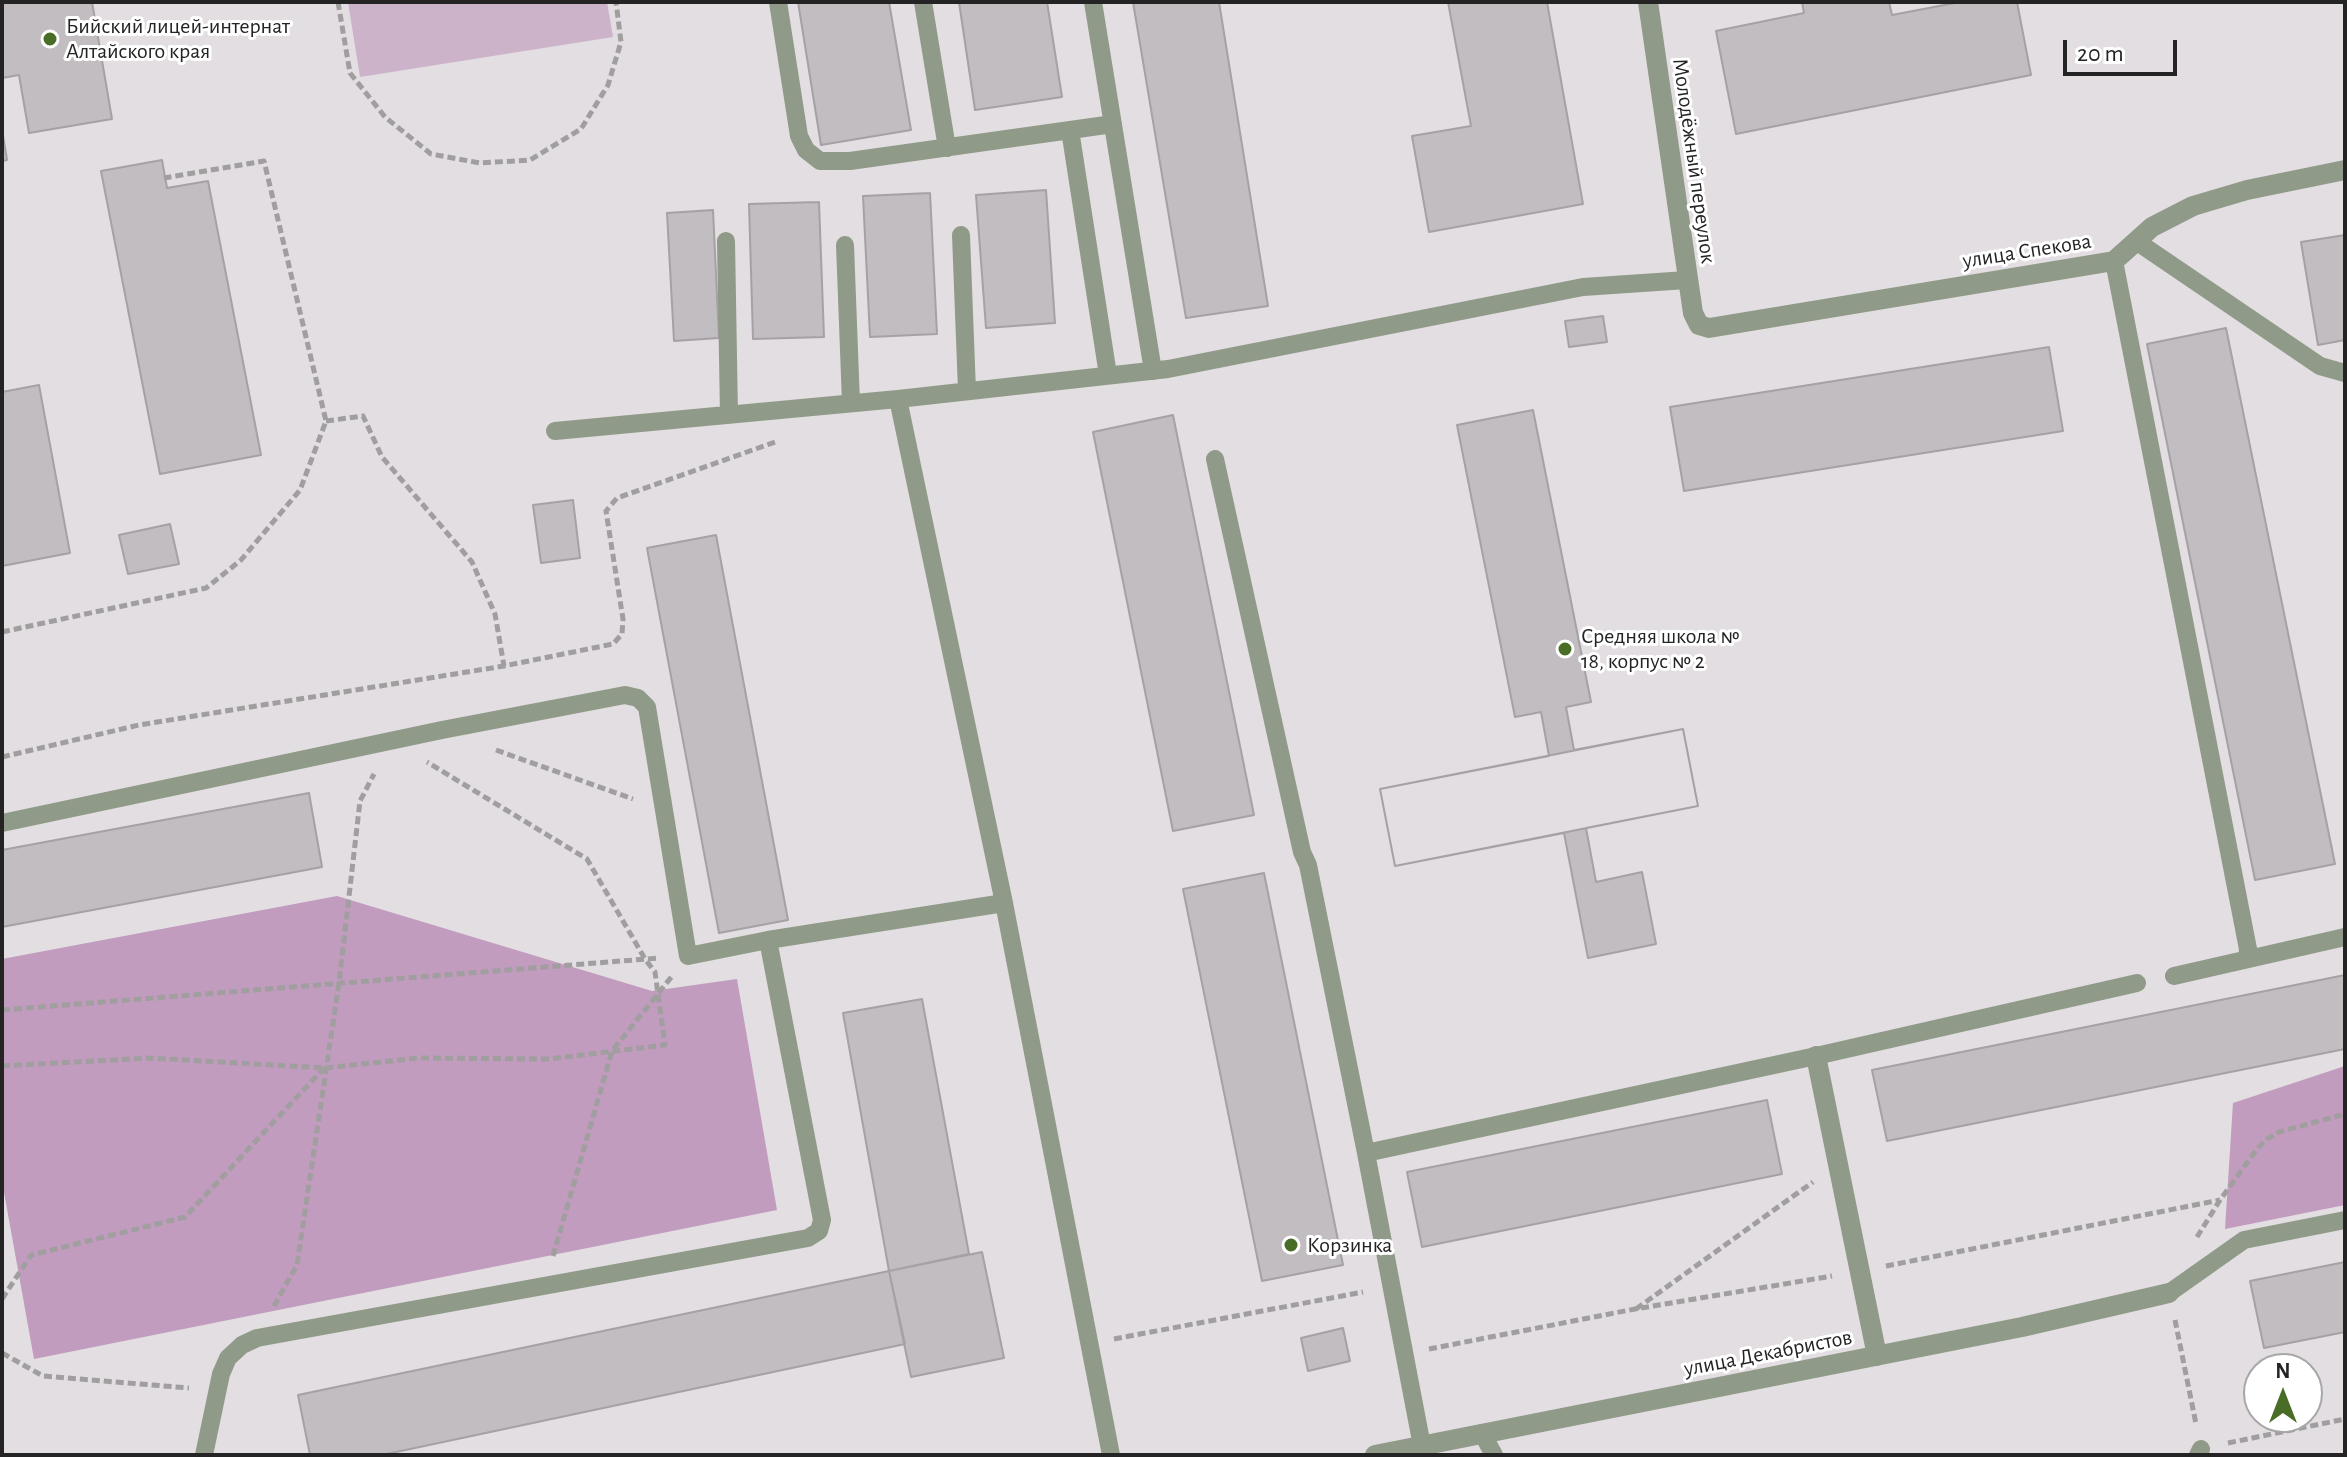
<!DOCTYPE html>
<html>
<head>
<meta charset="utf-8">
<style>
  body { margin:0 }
  #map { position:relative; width:2347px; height:1457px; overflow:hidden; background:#e2dee1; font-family:"Alegreya Sans",sans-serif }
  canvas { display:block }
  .frame { position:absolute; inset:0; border:4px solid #252425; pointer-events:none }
  .north { position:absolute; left:2243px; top:1353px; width:80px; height:80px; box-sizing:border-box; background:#fff; border:2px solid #a8a7a8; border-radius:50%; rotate:0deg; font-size:22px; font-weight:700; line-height:32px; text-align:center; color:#252425 }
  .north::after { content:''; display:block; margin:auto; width:28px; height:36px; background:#496d26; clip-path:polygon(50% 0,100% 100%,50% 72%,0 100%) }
  .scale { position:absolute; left:2063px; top:40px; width:114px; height:36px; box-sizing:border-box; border:4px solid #252425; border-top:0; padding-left:10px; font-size:24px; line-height:28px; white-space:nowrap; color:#252425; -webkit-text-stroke:6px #fff; paint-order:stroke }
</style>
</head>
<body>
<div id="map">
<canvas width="2347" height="1457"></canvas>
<div class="frame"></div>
<div class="north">N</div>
<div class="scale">20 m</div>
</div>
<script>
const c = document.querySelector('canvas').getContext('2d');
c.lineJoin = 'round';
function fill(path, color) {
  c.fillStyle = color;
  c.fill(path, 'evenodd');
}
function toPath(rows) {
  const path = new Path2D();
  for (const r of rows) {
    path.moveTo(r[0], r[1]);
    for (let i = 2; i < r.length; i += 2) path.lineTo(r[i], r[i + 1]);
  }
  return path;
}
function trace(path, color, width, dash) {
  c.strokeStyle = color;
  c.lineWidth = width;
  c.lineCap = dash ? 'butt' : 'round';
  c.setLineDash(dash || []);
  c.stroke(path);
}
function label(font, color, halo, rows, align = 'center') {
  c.font = font + ' "Alegreya Sans",sans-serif';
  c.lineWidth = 6;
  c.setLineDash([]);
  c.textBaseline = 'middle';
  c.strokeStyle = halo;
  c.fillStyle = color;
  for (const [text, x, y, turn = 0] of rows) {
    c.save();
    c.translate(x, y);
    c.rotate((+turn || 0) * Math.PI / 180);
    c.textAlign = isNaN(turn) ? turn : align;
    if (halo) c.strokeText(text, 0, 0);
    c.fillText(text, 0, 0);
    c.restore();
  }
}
const green = toPath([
  [348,2,607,2,613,37,360,77]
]);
const forest = toPath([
  [337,896,652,991,737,979,777,1210,34,1359,2,1181,2,959],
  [2345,1066,2345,1205,2225,1229,2233,1103]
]);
const building = toPath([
  [2,2,92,2,112,119,29,133,19,75,2,78,2,2],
  [798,2,889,2,911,130,821,145,798,2],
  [959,2,1047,2,1062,97,975,110,959,2],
  [1133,2,1219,2,1268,306,1186,318,1133,2],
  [1448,2,1547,2,1583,204,1429,232,1412,136,1471,126,1448,2],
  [1802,2,1889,2,1892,15,1960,2,2017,2,2031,75,1736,134,1716,31,1804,13,1802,2],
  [2,129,7,160,2,161,2,129],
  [162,160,167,188,208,181,261,455,160,474,101,171,162,160],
  [1046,190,1055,323,986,328,976,195,1046,190],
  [930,193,937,334,870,337,863,196,930,193],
  [819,202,824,337,753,339,749,204,819,202],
  [713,210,719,338,674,341,667,213,713,210],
  [2345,235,2345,340,2318,345,2301,242,2345,235],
  [1603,316,1607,342,1569,347,1565,321,1603,316],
  [2226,328,2335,864,2255,880,2147,344,2226,328],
  [2049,347,2063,431,1684,491,1670,407,2049,347],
  [39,385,70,553,2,566,2,392,39,385],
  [1533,410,1591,702,1566,707,1574,750,1683,729,1698,806,1586,828,1596,882,1642,872,1656,944,1588,958,1564,833,1395,866,1380,789,1549,756,1541,712,1515,717,1457,425,1533,410],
  [1173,415,1254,815,1173,831,1093,432,1173,415],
  [573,500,580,558,541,563,533,505,573,500],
  [170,524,179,564,128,574,119,535,170,524],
  [716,535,788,920,719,933,647,548,716,535],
  [1683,729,1698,806,1395,866,1380,789,1683,729],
  [309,793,322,867,2,927,2,850,309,793],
  [1264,873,1343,1265,1262,1281,1183,889,1264,873],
  [2345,975,2345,1049,1887,1141,1872,1070,2345,975],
  [922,999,969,1254,889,1271,843,1013,922,999],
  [1767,1100,1782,1174,1422,1247,1407,1172,1767,1100],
  [982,1252,1004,1358,911,1377,889,1271,982,1252],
  [2345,1262,2345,1332,2264,1348,2250,1281,2345,1262],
  [889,1271,905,1344,382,1455,310,1455,298,1395,889,1271],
  [1343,1328,1350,1361,1308,1371,1301,1338,1343,1328]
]);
const path = toPath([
  [338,2,350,73,385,117,431,154,480,163,530,160,581,129,608,85,621,42,616,2],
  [326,421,363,416,382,457,472,562,495,614,504,666],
  [2,632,206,588,241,560,300,490,326,421,264,161,164,178],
  [496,750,633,799],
  [2,757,139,725,504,666,613,644,622,634,623,619,606,511,617,498,778,441],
  [2,1010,659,958],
  [2,1066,150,1058,325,1068,418,1058,549,1059,665,1045,655,972,645,959,587,859,427,762],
  [2197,1237,2220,1200,2257,1149,2267,1139,2279,1132,2345,1114],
  [553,1256,612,1051,673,975],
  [1886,1266,2220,1200],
  [2,1299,31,1255,185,1217,324,1068],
  [274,1306,297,1265,339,983,360,801,374,774],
  [1636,1309,1813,1182],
  [2175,1320,2196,1424],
  [1114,1339,1363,1292],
  [1429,1349,1635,1309,1832,1276],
  [2,1353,43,1376,189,1388],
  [2228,1443,2345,1419]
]);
const service = toPath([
  [778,2,799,136,806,150,820,161,850,161,1113,124],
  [923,2,947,148],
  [1093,2,1153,371],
  [1070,130,1108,375],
  [961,235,967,391],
  [726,241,729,415],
  [2136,241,2320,366,2345,373],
  [845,245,851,403],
  [2114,261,2248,949,2247,959],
  [898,399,1004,903,1111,1455],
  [555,431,898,399,1168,369,1583,287,1687,280],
  [1215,459,1302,852,1308,865,1366,1153],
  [2,823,442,730,625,695,638,698,647,707,688,956,768,940,1004,903],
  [2174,976,2345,937],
  [2169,1293,2244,1240,2345,1220],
  [1482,1433,1494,1455],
  [1422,1446,1366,1153,1816,1056,2137,983],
  [204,1455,221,1374,228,1358,242,1345,257,1338,808,1238,819,1231,822,1220,768,940],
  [2198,1455,2201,1449]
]);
const minor = toPath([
  [1648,2,1693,313,1699,325,1709,328,2114,261,2152,227,2193,206,2247,190,2345,170],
  [1816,1056,1877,1356],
  [1375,1455,2022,1327,2169,1293]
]);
const markers = [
  [50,39,8,"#496d26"],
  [1565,649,8,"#496d26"],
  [1291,1245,8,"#496d26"]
];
const poiNames = [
  ["Бийский лицей-интернат",66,26],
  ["Алтайского края",66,51],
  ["Средняя школа №",1581,636],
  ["18, корпус № 2",1581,661],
  ["Корзинка",1307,1245]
];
const streetNames = [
  ["Молодёжный переулок",1694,161,82],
  ["улица Спекова",2027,251,-9],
  ["улица Декабристов",1768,1353,-11]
];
fill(green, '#ccb3ca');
fill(forest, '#c19cbe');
fill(building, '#c1bdc0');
trace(building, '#a5a1a4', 2);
trace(path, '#a19ea0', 5, [8, 4]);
trace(service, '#909a89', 18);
trace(minor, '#909a89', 20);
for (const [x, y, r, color] of markers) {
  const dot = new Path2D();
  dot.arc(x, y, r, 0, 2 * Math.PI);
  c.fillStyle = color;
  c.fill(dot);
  trace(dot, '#fff', 3);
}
label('22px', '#252425', '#fff', poiNames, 'left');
label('22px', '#252425', '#fff', streetNames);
</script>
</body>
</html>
